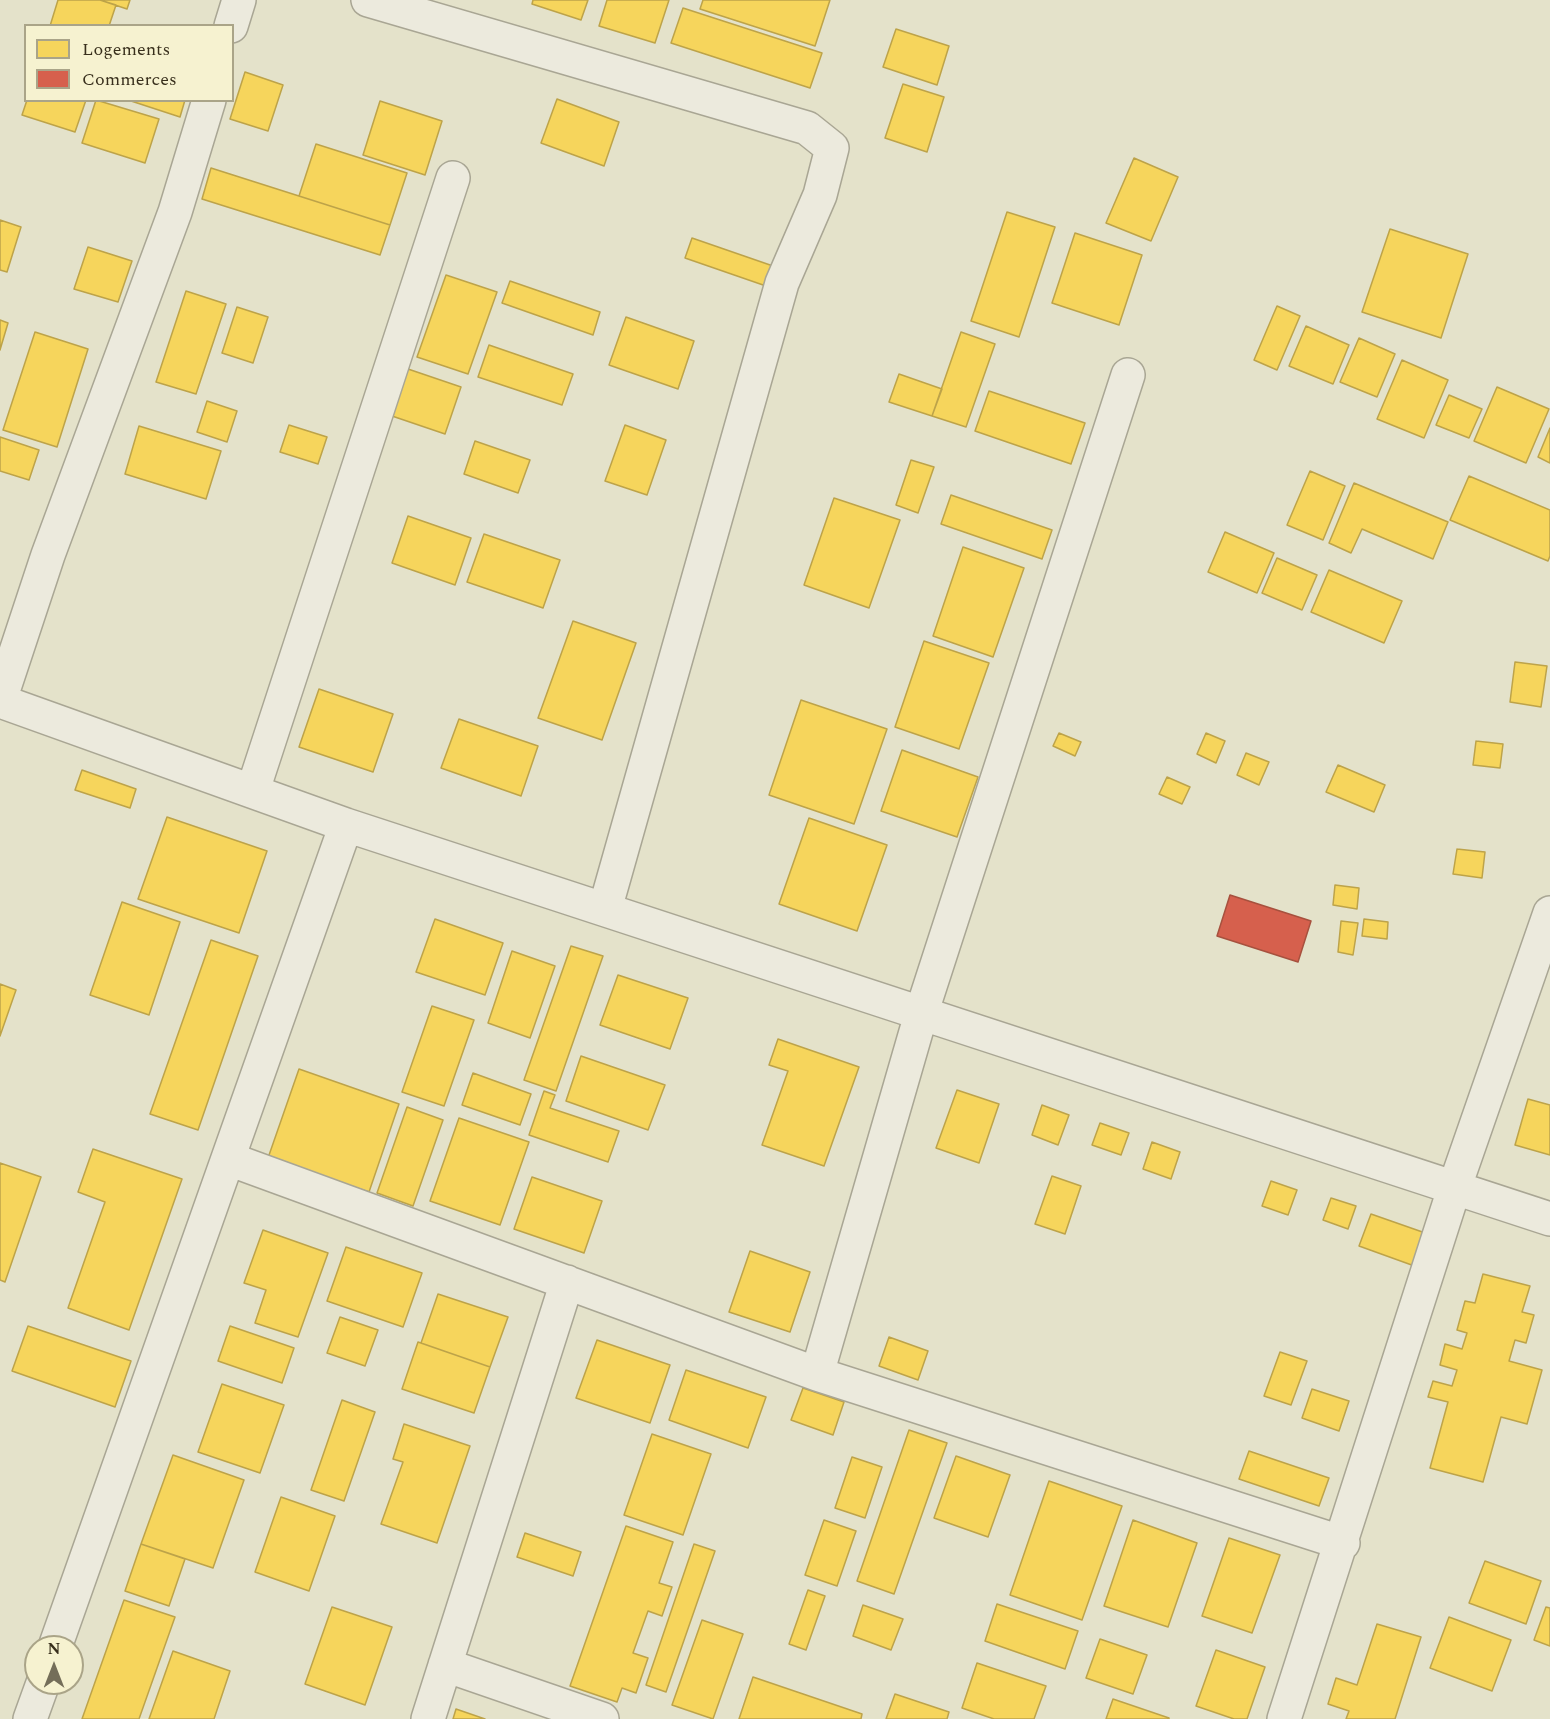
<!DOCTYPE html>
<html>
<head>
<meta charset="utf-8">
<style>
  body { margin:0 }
  #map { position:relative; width:1550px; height:1719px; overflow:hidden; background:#e4e2ca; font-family:Spectral,serif }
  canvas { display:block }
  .legend { position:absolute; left:24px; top:24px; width:210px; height:78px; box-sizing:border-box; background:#f6f2d0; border:2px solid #aaa488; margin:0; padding:8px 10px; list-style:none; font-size:18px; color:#382f1c }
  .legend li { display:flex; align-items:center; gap:12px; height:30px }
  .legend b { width:30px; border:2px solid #aaa488 }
  .north { position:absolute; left:24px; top:1635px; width:60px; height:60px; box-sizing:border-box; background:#f6f2d0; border:2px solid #aaa488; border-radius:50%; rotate:0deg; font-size:16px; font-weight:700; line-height:24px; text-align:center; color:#382f1c }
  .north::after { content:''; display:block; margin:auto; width:21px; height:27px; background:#746e59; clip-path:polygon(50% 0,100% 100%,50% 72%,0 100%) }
</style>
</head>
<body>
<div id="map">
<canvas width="1550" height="1719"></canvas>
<ul class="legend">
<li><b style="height:16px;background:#f6d55c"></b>Logements</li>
<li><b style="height:16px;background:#d6604d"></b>Commerces</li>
</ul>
<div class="north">N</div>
</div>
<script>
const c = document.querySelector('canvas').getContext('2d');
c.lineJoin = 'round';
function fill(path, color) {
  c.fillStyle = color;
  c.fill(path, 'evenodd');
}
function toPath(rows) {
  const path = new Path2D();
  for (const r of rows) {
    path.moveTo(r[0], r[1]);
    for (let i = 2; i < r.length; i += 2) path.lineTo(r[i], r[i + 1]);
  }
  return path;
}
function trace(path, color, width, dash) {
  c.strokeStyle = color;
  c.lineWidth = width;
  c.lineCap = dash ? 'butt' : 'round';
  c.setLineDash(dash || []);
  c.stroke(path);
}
const homes = toPath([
  [58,0,100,0,116,5,109,26,50,26,58,0],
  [100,0,130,0,127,9,100,0],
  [533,0,588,0,581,20,532,4,533,0],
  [607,0,669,0,655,43,599,26,607,0],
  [703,0,830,0,815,46,700,9,703,0],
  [683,8,822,53,810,88,671,43,683,8],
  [896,29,949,46,937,85,883,67,896,29],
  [245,72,283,85,268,131,230,119,245,72],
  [903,84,944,97,927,152,885,138,903,84],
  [557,99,619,122,604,166,541,143,557,99],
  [27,100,86,100,75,132,22,115,27,100],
  [96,100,159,119,145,163,82,143,96,100],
  [128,100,185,100,180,117,128,100],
  [380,101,442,121,425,175,363,155,380,101],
  [316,144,407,173,390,225,299,196,316,144],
  [1134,158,1178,177,1151,241,1106,223,1134,158],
  [211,168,390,225,380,255,202,199,211,168],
  [1007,212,1055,227,1019,337,971,321,1007,212],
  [0,220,21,227,7,272,0,270,0,220],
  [1390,229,1468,254,1441,338,1362,312,1390,229],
  [1075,233,1142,255,1119,325,1052,303,1075,233],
  [692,238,773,266,766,286,685,258,692,238],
  [88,247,132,261,118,302,74,289,88,247],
  [446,275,497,292,468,374,417,357,446,275],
  [510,281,600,312,593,335,502,303,510,281],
  [186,291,226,304,196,394,156,382,186,291],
  [1277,306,1300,316,1277,370,1254,360,1277,306],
  [237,307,268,317,253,363,222,353,237,307],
  [626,317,694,341,678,389,609,365,626,317],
  [0,320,8,323,0,350,0,320],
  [1306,326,1349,345,1333,384,1289,366,1306,326],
  [35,332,88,349,57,447,3,430,35,332],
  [961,332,995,344,966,427,932,416,961,332],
  [1359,338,1395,354,1377,397,1340,382,1359,338],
  [489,345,573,374,562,405,478,377,489,345],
  [1402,360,1448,380,1424,438,1377,419,1402,360],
  [408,369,461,387,445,434,392,416,408,369],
  [899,374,942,389,932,416,889,402,899,374],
  [1497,387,1549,409,1526,463,1474,441,1497,387],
  [989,391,1085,423,1071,464,975,431,989,391],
  [1449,395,1482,409,1469,438,1436,425,1449,395],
  [207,401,237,411,227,442,197,432,207,401],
  [289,425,327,437,318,464,280,452,289,425],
  [625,425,666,440,647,495,605,481,625,425],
  [139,426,221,451,206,499,125,474,139,426],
  [1550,428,1550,463,1538,457,1550,428],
  [0,437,39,450,29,480,0,471,0,437],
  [475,441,530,460,518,493,464,474,475,441],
  [911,460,934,467,918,513,896,505,911,460],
  [1310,471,1345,486,1323,540,1287,525,1310,471],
  [1469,476,1550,510,1550,556,1548,561,1450,520,1469,476],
  [1354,483,1448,522,1433,559,1362,529,1351,553,1329,543,1354,483],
  [951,495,1052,530,1042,559,941,524,951,495],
  [834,498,900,520,869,608,804,585,834,498],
  [408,516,471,538,455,585,392,563,408,516],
  [1225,532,1274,553,1257,593,1208,572,1225,532],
  [484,534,560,560,543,608,467,582,484,534],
  [963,547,1024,568,993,657,933,636,963,547],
  [1277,558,1317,575,1302,610,1262,593,1277,558],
  [1329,570,1402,601,1384,643,1311,612,1329,570],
  [573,621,636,643,602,740,538,718,573,621],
  [924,641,989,663,959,749,895,727,924,641],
  [1515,662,1547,666,1541,707,1510,702,1515,662],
  [319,689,393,714,373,772,299,747,319,689],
  [801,700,887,729,854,824,769,795,801,700],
  [459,719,538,746,521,796,441,768,459,719],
  [1059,733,1081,742,1075,756,1053,746,1059,733],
  [1206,733,1225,741,1216,763,1197,754,1206,733],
  [1476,741,1503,744,1500,768,1473,765,1476,741],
  [902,750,978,777,957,837,881,811,902,750],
  [1246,753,1269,762,1259,785,1237,775,1246,753],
  [1338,765,1385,785,1374,812,1326,792,1338,765],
  [82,770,136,789,130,808,75,790,82,770],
  [1167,777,1190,787,1182,804,1159,794,1167,777],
  [167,817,267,851,239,933,138,899,167,817],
  [809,818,887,845,857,931,779,904,809,818],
  [1457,849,1485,852,1482,878,1453,874,1457,849],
  [1335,885,1359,888,1357,909,1333,905,1335,885],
  [122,902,180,922,149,1015,90,995,122,902],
  [435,919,503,943,485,995,416,972,435,919],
  [1364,919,1388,922,1387,939,1362,936,1364,919],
  [1341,921,1358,923,1353,955,1338,952,1341,921],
  [211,940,258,956,198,1130,150,1114,211,940],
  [571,946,603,956,556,1091,524,1080,571,946],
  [512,951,555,966,530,1038,488,1023,512,951],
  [618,975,688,998,670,1049,600,1025,618,975],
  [0,984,16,990,0,1036,0,984],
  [432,1006,474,1020,444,1106,402,1092,432,1006],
  [778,1039,859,1067,824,1166,762,1145,788,1071,769,1065,778,1039],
  [581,1056,665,1085,648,1130,566,1101,581,1056],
  [299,1069,399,1104,369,1192,268,1158,299,1069],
  [473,1073,531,1094,520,1125,462,1105,473,1073],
  [957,1090,999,1104,979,1163,936,1148,957,1090],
  [544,1091,555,1095,550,1108,619,1131,608,1162,529,1135,544,1091],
  [1528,1099,1550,1105,1550,1155,1515,1145,1528,1099],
  [1042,1105,1069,1115,1058,1145,1032,1135,1042,1105],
  [407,1107,443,1120,413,1206,377,1193,407,1107],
  [459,1118,529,1142,500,1225,430,1201,459,1118],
  [1100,1123,1129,1133,1121,1155,1092,1145,1100,1123],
  [1152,1142,1180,1152,1171,1179,1143,1169,1152,1142],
  [93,1149,182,1179,129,1330,68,1308,105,1202,78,1192,93,1149],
  [0,1163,41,1177,5,1282,0,1280,0,1163],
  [1052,1176,1081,1186,1065,1234,1035,1224,1052,1176],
  [532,1177,602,1201,584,1253,514,1229,532,1177],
  [1271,1181,1297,1190,1288,1215,1262,1206,1271,1181],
  [1331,1198,1356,1206,1348,1229,1323,1220,1331,1198],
  [1371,1214,1431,1235,1420,1268,1359,1246,1371,1214],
  [263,1230,328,1253,298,1337,255,1323,266,1290,244,1283,263,1230],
  [346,1247,422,1273,403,1327,327,1301,346,1247],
  [750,1251,810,1272,790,1332,729,1312,750,1251],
  [1483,1274,1530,1286,1522,1312,1534,1315,1526,1343,1515,1340,1509,1361,1542,1370,1527,1424,1501,1417,1483,1482,1430,1468,1448,1402,1428,1397,1433,1381,1452,1386,1457,1370,1440,1365,1445,1344,1462,1349,1467,1333,1457,1330,1465,1301,1475,1303,1483,1274],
  [438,1294,508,1317,490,1367,421,1343,438,1294],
  [340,1317,378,1330,365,1366,327,1353,340,1317],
  [28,1326,131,1361,115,1407,12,1371,28,1326],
  [230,1326,294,1348,282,1383,218,1361,230,1326],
  [889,1337,928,1351,918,1380,879,1366,889,1337],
  [597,1340,670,1365,650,1423,576,1398,597,1340],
  [418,1342,490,1367,474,1413,402,1389,418,1342],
  [1280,1352,1307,1361,1291,1405,1264,1396,1280,1352],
  [686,1370,766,1397,748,1448,669,1420,686,1370],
  [222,1384,284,1405,260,1473,198,1452,222,1384],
  [803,1388,844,1402,833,1435,791,1420,803,1388],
  [1312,1389,1349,1401,1339,1431,1302,1418,1312,1389],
  [342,1400,375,1412,344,1501,311,1490,342,1400],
  [404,1424,470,1446,437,1543,381,1524,403,1462,393,1459,404,1424],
  [909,1430,947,1443,894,1594,857,1581,909,1430],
  [652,1434,711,1454,683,1535,624,1515,652,1434],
  [1249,1451,1329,1478,1319,1506,1239,1479,1249,1451],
  [173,1455,244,1480,213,1568,141,1544,173,1455],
  [956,1456,1010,1475,988,1537,934,1518,956,1456],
  [852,1457,882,1467,865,1518,835,1508,852,1457],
  [1049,1481,1122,1506,1082,1620,1010,1595,1049,1481],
  [281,1497,335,1516,309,1591,255,1572,281,1497],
  [824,1520,856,1531,837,1586,805,1575,824,1520],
  [1133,1520,1197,1543,1168,1627,1104,1606,1133,1520],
  [626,1526,673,1542,659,1583,672,1587,662,1616,648,1611,633,1653,648,1658,636,1693,622,1688,617,1702,570,1686,626,1526],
  [525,1533,581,1552,573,1576,517,1557,525,1533],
  [1229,1538,1280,1555,1252,1633,1202,1616,1229,1538],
  [141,1544,185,1559,169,1606,125,1591,141,1544],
  [694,1544,715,1551,666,1692,646,1685,694,1544],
  [1485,1561,1541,1581,1526,1624,1469,1603,1485,1561],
  [808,1590,825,1596,806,1650,789,1644,808,1590],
  [124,1600,175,1617,139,1719,82,1719,124,1600],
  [997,1604,1078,1631,1065,1669,985,1641,997,1604],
  [863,1605,903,1619,891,1650,853,1636,863,1605],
  [332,1607,392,1627,365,1705,305,1684,332,1607],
  [1546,1607,1550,1608,1550,1646,1534,1640,1546,1607],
  [1449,1617,1511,1640,1492,1691,1430,1668,1449,1617],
  [702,1620,743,1634,713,1719,672,1705,702,1620],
  [1377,1624,1421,1637,1395,1719,1346,1719,1349,1711,1328,1704,1336,1678,1357,1685,1377,1624],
  [1100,1639,1147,1655,1133,1694,1086,1678,1100,1639],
  [1216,1650,1265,1667,1247,1719,1234,1719,1196,1706,1216,1650],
  [173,1651,230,1671,214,1719,149,1719,173,1651],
  [977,1663,1046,1686,1034,1719,994,1719,962,1708,977,1663],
  [753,1677,862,1714,861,1719,739,1719,753,1677],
  [895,1694,949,1712,947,1719,886,1719,895,1694],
  [1113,1699,1169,1718,1169,1719,1106,1719,1113,1699],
  [456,1709,485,1719,453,1719,456,1709]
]);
const shops = toPath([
  [1230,895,1311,921,1298,962,1217,936,1230,895]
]);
const street = toPath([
  [368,0,807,128,832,148,820,195,782,283,605,909],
  [231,26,239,0],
  [0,700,48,555,175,212,209,100],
  [0,701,346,825,1550,1219],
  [253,790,453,178],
  [229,1159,817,1374,1343,1543],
  [817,1374,922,1011,1128,375],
  [55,1647,346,825],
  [445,1665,602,1719],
  [30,1719,43,1683],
  [428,1719,567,1282],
  [1284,1719,1455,1186,1550,913]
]);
fill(homes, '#f6d55c');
trace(homes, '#bda349', 1.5);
fill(shops, '#d6604d');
trace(shops, '#a7513e', 1.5);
trace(street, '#a9a694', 36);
trace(street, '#eceadd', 33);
</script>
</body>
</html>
